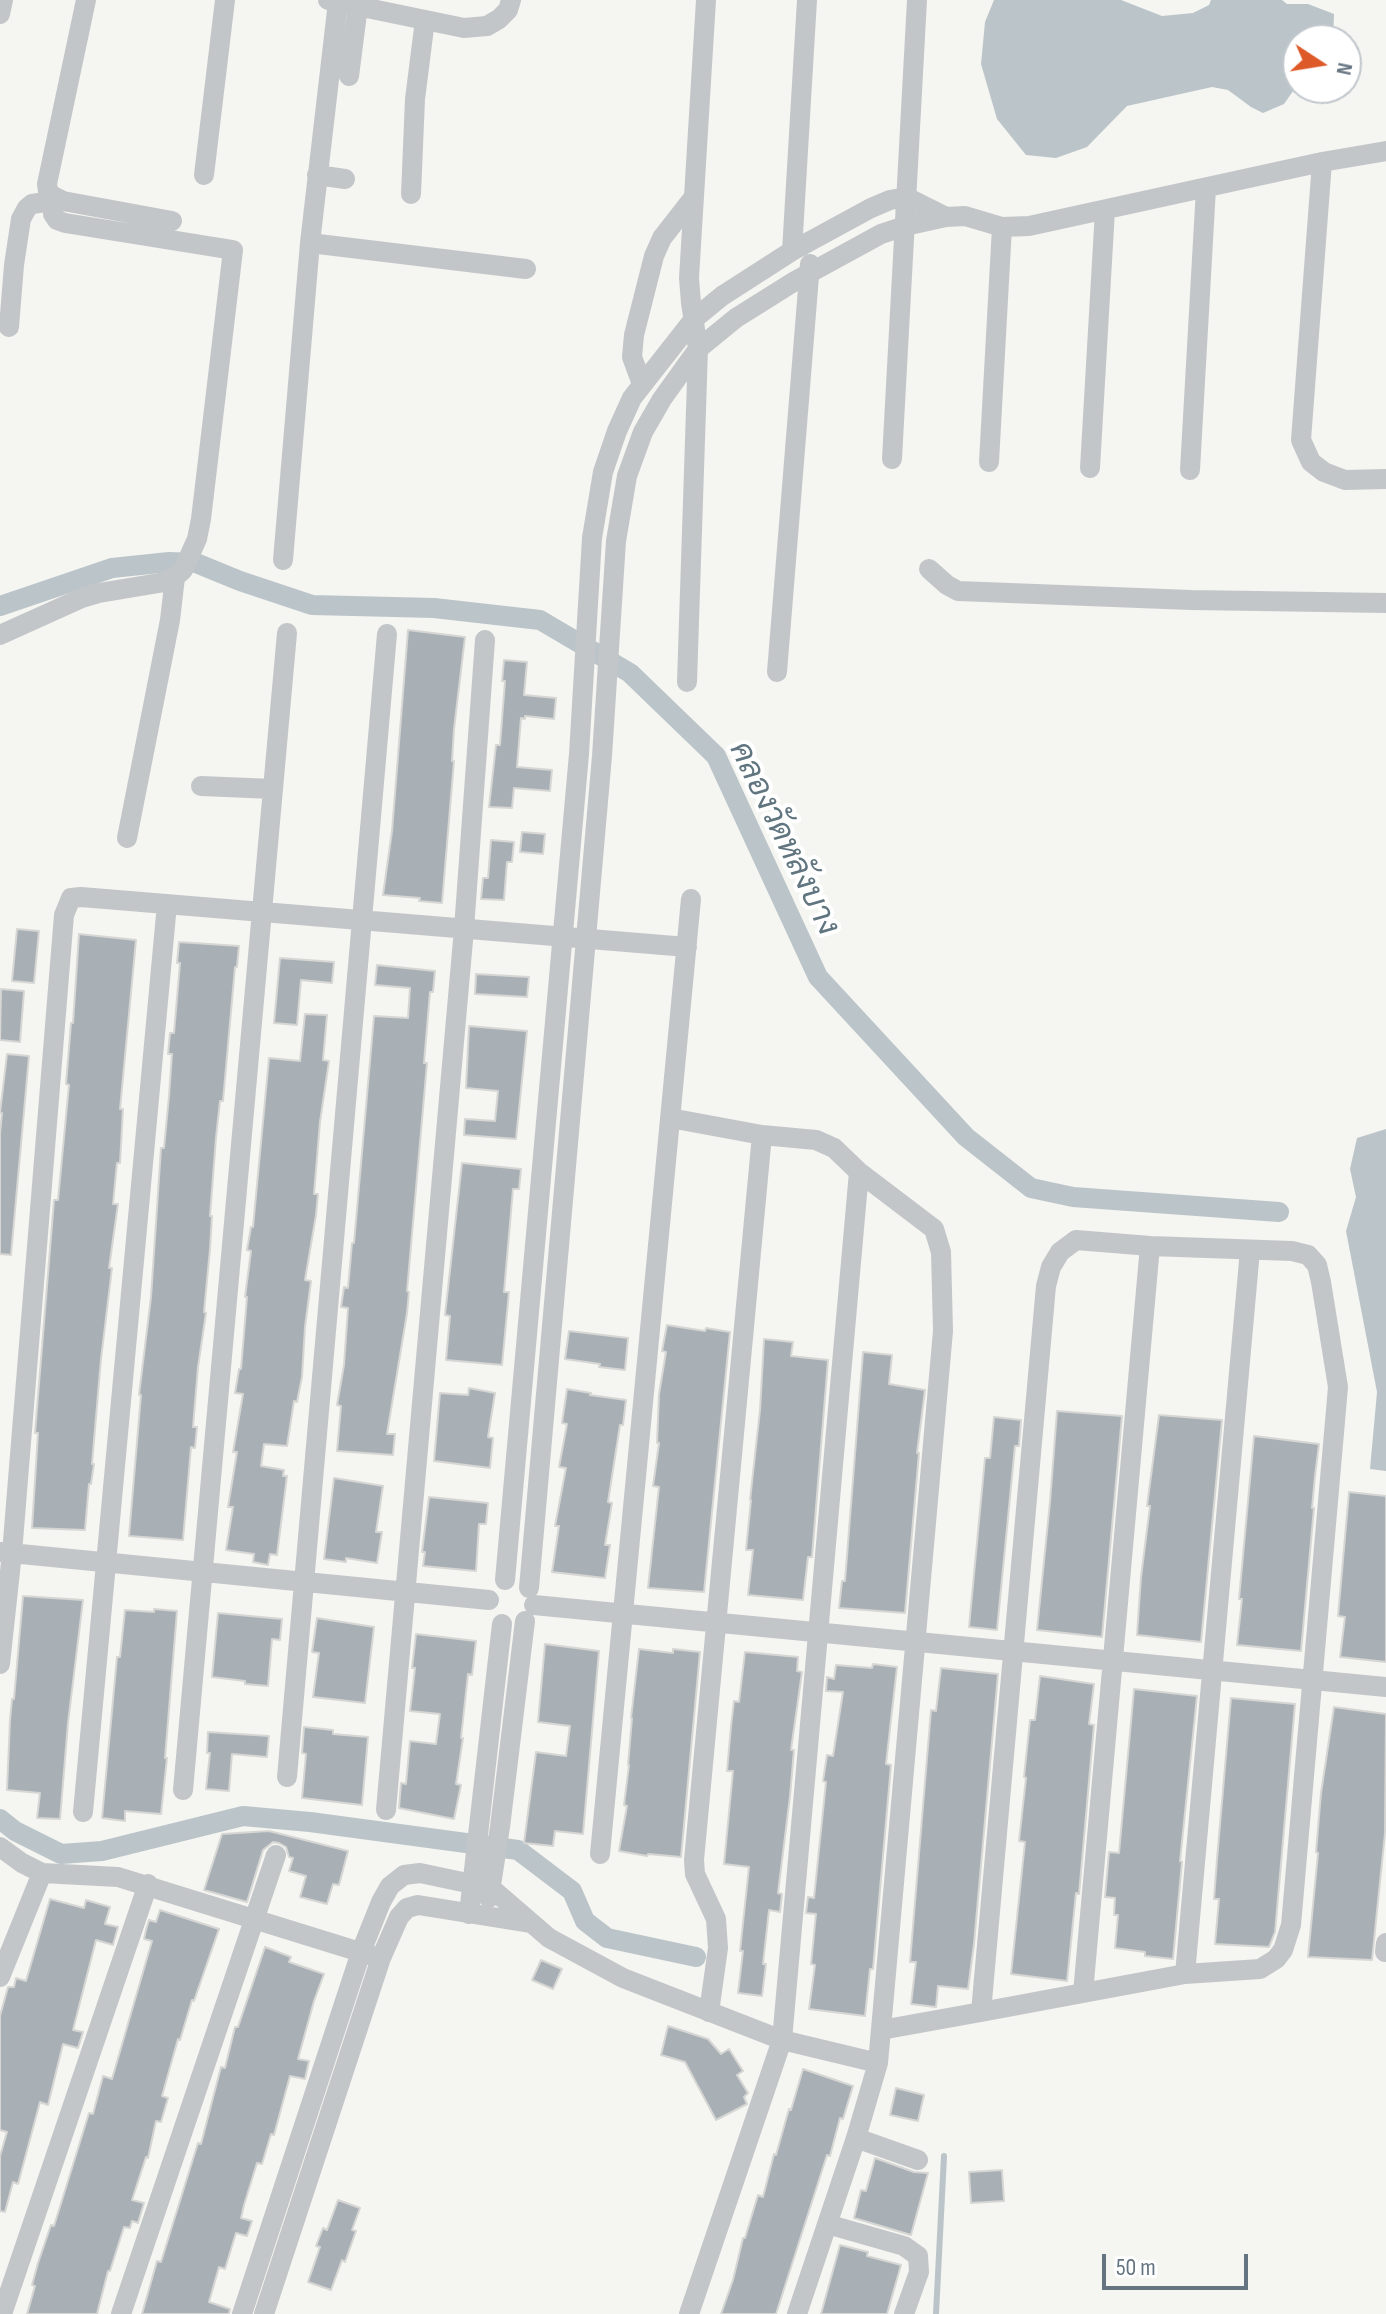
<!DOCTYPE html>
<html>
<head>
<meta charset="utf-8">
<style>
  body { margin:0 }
  #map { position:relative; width:1386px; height:2314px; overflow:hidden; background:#f5f5f1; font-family:"Sofia Sans Condensed",sans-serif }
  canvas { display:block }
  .north { position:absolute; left:1282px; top:24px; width:80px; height:80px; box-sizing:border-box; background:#fff; border:2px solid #c1c7cd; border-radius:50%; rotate:102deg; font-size:22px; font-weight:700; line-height:32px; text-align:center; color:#657481 }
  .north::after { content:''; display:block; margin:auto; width:28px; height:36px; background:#de5928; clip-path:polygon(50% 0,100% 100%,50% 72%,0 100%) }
  .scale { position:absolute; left:1102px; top:2254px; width:146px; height:36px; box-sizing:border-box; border:4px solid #657481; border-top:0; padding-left:10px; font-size:24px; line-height:28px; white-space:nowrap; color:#657481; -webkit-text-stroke:6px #fff; paint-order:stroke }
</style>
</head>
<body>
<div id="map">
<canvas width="1386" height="2314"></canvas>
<div class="north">N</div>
<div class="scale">50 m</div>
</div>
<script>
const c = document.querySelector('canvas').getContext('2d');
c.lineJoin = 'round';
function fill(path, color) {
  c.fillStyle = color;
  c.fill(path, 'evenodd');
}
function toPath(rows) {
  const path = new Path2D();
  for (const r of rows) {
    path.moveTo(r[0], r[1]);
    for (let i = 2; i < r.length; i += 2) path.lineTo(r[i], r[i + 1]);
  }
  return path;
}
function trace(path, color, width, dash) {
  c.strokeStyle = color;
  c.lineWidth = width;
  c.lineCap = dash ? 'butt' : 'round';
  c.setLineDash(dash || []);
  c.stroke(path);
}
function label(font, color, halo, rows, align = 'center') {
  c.font = font + ' "Sofia Sans Condensed",Sarabun,sans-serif';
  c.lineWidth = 8;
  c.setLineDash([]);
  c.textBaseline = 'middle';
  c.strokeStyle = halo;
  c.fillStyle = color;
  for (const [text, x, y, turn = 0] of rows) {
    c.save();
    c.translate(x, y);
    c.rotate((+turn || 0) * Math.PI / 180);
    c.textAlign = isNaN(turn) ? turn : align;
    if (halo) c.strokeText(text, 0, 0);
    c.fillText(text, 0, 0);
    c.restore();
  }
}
const water = toPath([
  [994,0,1121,0,1162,16,1193,13,1209,5,1211,0,1282,0,1287,4,1308,4,1334,14,1333,40,1298,40,1298,84,1284,104,1263,113,1251,107,1228,90,1212,87,1127,106,1087,147,1056,158,1026,155,997,119,981,64,985,22],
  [1386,1129,1386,1471,1370,1469,1377,1392,1346,1231,1356,1197,1350,1169,1357,1138]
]);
const stream = toPath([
  [936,2314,944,2156]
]);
const canal = toPath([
  [0,606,112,568,169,562,196,563,240,581,312,605,434,608,540,620,630,673,716,756,818,977,966,1137,1031,1188,1073,1197,1279,1212],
  [0,1819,15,1831,61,1854,102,1851,243,1816,310,1822,518,1850,572,1891,585,1921,607,1938,696,1957]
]);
const building = toPath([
  [408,630,465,637,454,729,452,761,454,761,442,903,419,901,420,898,383,895,392,831,408,630],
  [504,660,527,662,524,695,556,698,554,719,525,716,525,719,521,718,517,767,552,770,550,791,514,788,512,808,489,807,496,745,500,745,505,681,502,681,504,660],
  [522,832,545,834,543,854,520,852,522,832],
  [491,840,514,842,512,862,507,862,504,900,481,899,483,878,488,878,491,840],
  [17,929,39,931,34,983,12,981,17,929],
  [79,934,136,940,120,1109,123,1109,120,1163,117,1163,113,1204,118,1204,109,1268,112,1268,101,1359,92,1464,94,1464,91,1484,89,1484,85,1530,32,1528,38,1433,35,1433,54,1200,58,1200,69,1085,66,1084,71,1023,73,1023,79,934],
  [179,942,239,946,237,967,235,967,223,1101,220,1101,216,1138,210,1216,212,1216,210,1249,204,1312,206,1313,198,1367,193,1427,197,1427,195,1448,191,1447,183,1540,129,1536,141,1395,139,1395,151,1297,161,1148,164,1148,169,1096,172,1054,168,1054,170,1033,174,1033,180,963,177,963,179,942],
  [280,958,334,962,332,983,301,980,297,1025,274,1023,280,958],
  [377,965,435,971,433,992,430,992,424,1063,427,1063,407,1291,409,1292,407,1313,387,1434,395,1434,393,1455,337,1451,341,1406,337,1405,344,1365,348,1308,341,1307,344,1287,348,1288,352,1243,354,1243,374,1016,408,1018,410,988,375,985,377,965],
  [476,974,529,977,527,997,475,994,476,974],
  [1,989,24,991,20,1042,0,1040,1,989],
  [305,1014,327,1015,323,1060,329,1061,320,1122,314,1194,318,1194,316,1215,305,1280,311,1281,305,1327,302,1377,297,1402,294,1401,287,1446,264,1444,261,1466,284,1470,283,1476,287,1476,277,1555,270,1554,268,1565,253,1562,254,1554,226,1550,233,1507,228,1507,237,1452,233,1452,243,1394,235,1393,239,1369,241,1369,247,1297,245,1297,251,1251,247,1250,251,1227,253,1227,269,1058,300,1061,305,1014],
  [469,1026,527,1031,516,1139,464,1135,465,1119,495,1121,498,1091,466,1088,469,1026],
  [7,1054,29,1056,11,1255,0,1254,0,1134,2,1113,0,1113,7,1054],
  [462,1163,521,1169,519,1189,513,1189,504,1292,509,1292,502,1365,446,1360,450,1316,445,1315,462,1163],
  [667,1325,705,1331,706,1328,730,1332,704,1592,648,1588,659,1487,653,1486,659,1443,657,1443,659,1394,666,1352,662,1351,667,1325],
  [569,1331,628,1338,625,1370,599,1367,600,1364,565,1359,569,1331],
  [764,1339,793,1342,791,1356,828,1360,812,1557,808,1557,803,1600,748,1595,753,1550,746,1550,751,1500,750,1500,760,1410,764,1339],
  [863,1352,892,1355,889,1384,925,1390,917,1453,919,1453,905,1613,839,1608,842,1581,845,1581,863,1352],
  [469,1388,495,1393,488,1437,493,1438,490,1468,434,1461,440,1393,468,1395,469,1388],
  [567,1389,591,1393,590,1395,626,1400,623,1425,620,1425,608,1502,612,1503,605,1545,610,1545,605,1578,552,1572,559,1526,555,1526,566,1468,559,1467,567,1424,562,1423,567,1389],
  [1057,1411,1122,1416,1102,1637,1037,1630,1050,1502,1057,1411],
  [1159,1415,1222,1420,1201,1642,1137,1635,1141,1577,1150,1506,1147,1506,1159,1415],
  [994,1417,1021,1420,1019,1446,1015,1446,997,1630,969,1627,985,1458,990,1458,994,1417],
  [1254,1436,1319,1444,1315,1476,1312,1508,1314,1508,1301,1651,1237,1645,1242,1599,1239,1599,1254,1436],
  [334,1478,383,1486,376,1532,382,1532,377,1563,346,1558,346,1562,324,1559,334,1478],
  [1349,1492,1386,1496,1386,1662,1340,1657,1345,1617,1338,1616,1349,1492],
  [429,1497,488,1503,486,1524,479,1524,476,1571,423,1566,425,1552,422,1552,429,1497],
  [23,1596,83,1600,68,1723,60,1819,37,1818,40,1793,7,1790,10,1720,12,1699,14,1699,23,1596],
  [154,1609,177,1611,165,1758,167,1758,161,1814,125,1811,125,1821,102,1818,117,1657,120,1657,125,1610,154,1612,154,1609],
  [218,1613,282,1619,280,1640,272,1639,268,1686,245,1684,245,1681,212,1677,218,1613],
  [317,1618,374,1627,365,1703,313,1697,319,1653,312,1652,317,1618],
  [416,1634,476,1641,472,1675,468,1674,461,1738,463,1738,456,1784,461,1785,454,1819,399,1808,401,1783,406,1784,410,1741,436,1744,440,1714,410,1711,415,1668,412,1668,416,1634],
  [545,1644,599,1651,583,1834,555,1831,553,1846,524,1843,536,1752,566,1756,570,1726,538,1722,545,1644],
  [639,1649,673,1653,673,1649,700,1652,681,1857,648,1854,647,1856,619,1851,627,1806,624,1805,629,1765,628,1765,632,1718,631,1718,639,1649],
  [745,1652,798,1657,797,1671,802,1672,791,1750,794,1750,790,1796,778,1893,782,1894,780,1912,769,1910,763,1964,766,1964,762,1996,738,1993,743,1951,740,1951,749,1867,724,1864,733,1771,727,1771,731,1726,734,1701,739,1702,745,1652],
  [873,1664,897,1667,886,1764,891,1765,873,1969,870,1969,865,2016,809,2009,815,1965,811,1964,816,1914,806,1913,808,1897,814,1898,826,1782,823,1781,827,1755,833,1756,843,1692,826,1691,827,1677,834,1679,836,1665,872,1668,873,1664],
  [941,1668,998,1674,974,1944,968,1989,938,1986,936,2007,911,2004,916,1962,910,1962,931,1710,936,1711,941,1668],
  [1040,1676,1094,1684,1089,1724,1094,1725,1079,1894,1076,1893,1067,1981,1011,1974,1025,1842,1019,1841,1026,1778,1024,1777,1030,1720,1035,1720,1040,1676],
  [1134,1689,1197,1696,1180,1861,1182,1862,1173,1959,1145,1956,1145,1952,1115,1948,1118,1915,1114,1915,1115,1898,1105,1897,1109,1852,1119,1853,1134,1689],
  [1231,1698,1295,1704,1275,1932,1269,1947,1215,1944,1219,1899,1214,1899,1217,1859,1231,1698],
  [1334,1707,1386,1714,1385,1833,1372,1960,1308,1957,1318,1853,1316,1852,1321,1793,1334,1707],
  [304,1727,333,1730,333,1734,368,1737,362,1805,302,1798,306,1754,302,1753,304,1727],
  [208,1732,269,1736,267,1757,232,1754,229,1791,206,1789,210,1753,207,1753,208,1732],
  [269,1831,348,1851,339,1885,333,1884,327,1904,300,1897,306,1876,289,1871,293,1858,289,1857,286,1847,279,1843,273,1842,263,1850,247,1902,204,1890,222,1834,269,1831],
  [50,1899,84,1908,86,1900,110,1907,105,1924,118,1927,113,1945,96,1940,73,2030,83,2032,78,2048,63,2044,48,2105,40,2102,18,2184,13,2182,5,2212,0,2211,0,2156,7,2132,0,2130,0,2016,8,1987,14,1987,16,1978,26,1981,50,1899],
  [160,1910,219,1929,194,2001,192,2000,180,2040,178,2039,162,2096,168,2098,161,2122,156,2121,148,2158,146,2157,132,2200,144,2203,138,2223,132,2221,130,2228,124,2227,110,2271,108,2271,97,2314,27,2314,35,2286,32,2285,38,2263,51,2225,54,2226,89,2113,93,2114,103,2076,112,2079,152,1941,144,1939,146,1930,149,1920,156,1922,160,1910],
  [265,1947,291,1957,289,1962,324,1974,314,2001,298,2059,309,2061,305,2079,290,2076,274,2135,271,2134,262,2164,257,2163,244,2205,241,2218,252,2221,247,2236,236,2233,225,2269,219,2267,209,2302,230,2309,229,2314,142,2314,157,2261,161,2262,198,2143,201,2144,221,2067,225,2068,235,2027,238,2027,265,1947],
  [541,1960,562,1969,553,1989,532,1980,541,1960],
  [668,2026,708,2039,721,2054,729,2049,743,2071,737,2075,748,2093,744,2097,747,2104,716,2120,685,2062,661,2055,668,2026],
  [803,2069,853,2086,843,2119,840,2118,830,2156,827,2155,776,2314,721,2314,733,2280,743,2238,745,2238,758,2195,763,2197,774,2154,776,2155,789,2109,791,2110,803,2069],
  [896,2088,924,2095,918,2121,890,2115,896,2088],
  [875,2158,914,2172,928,2173,911,2235,854,2218,861,2190,866,2191,875,2158],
  [1002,2170,1004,2201,971,2203,969,2172,1002,2170],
  [338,2200,360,2208,352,2230,356,2231,345,2262,342,2260,331,2290,308,2282,320,2247,316,2246,323,2228,327,2230,338,2200],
  [840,2245,868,2252,867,2256,901,2265,887,2314,821,2314,840,2245]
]);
const minor = toPath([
  [86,0,47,184,48,191,53,196,63,201,172,221],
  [328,0,464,28,487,26,499,19,508,10,511,0],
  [0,14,3,0],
  [349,76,358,6],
  [1322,162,1301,440,1311,462,1324,472,1345,480,1386,479],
  [204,175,225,0],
  [317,175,345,179],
  [411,194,415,99,425,20],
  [310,243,526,269],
  [792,251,807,0],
  [9,327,14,265,21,219,27,208,32,204,53,201],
  [642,384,632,357,634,335,654,256,662,238,694,197],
  [892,459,917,0],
  [989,462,1002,227],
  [1090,468,1105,210],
  [1190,470,1206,188],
  [283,560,310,243,338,2],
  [929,569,947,585,958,591,1191,600,1386,603],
  [0,635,82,598,99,593,165,582,175,577,183,570,197,539,201,519,233,250,65,223,57,220,53,214,53,196],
  [777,672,810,264],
  [687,682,698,349,691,303,689,278,706,0],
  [201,786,273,789],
  [127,838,170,620,175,577],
  [670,1118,762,1135,816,1140,834,1148,859,1172,934,1229,941,1252,943,1331,878,2063,856,2138,797,2314],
  [0,1552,489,1600],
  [505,1580,579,754,592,538,603,472,617,431,632,398,694,319,722,296,792,251,871,208,890,200,906,197,946,217],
  [529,1588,602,756,616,541,627,476,643,432,662,399,698,349,736,318,795,281,881,234,905,226,946,217,965,216,1002,227,1029,226,1322,162,1386,151],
  [534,1605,1386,1687],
  [0,1664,12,1553,64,915,71,898,81,897,687,947],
  [287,1777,387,634],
  [183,1790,287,633],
  [386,1810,464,929,485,640],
  [83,1812,167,904],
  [0,1847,22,1863,42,1873,118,1877,373,1956],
  [600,1854,691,899],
  [489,1898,500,1827,525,1621],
  [469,1914,502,1624],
  [1385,1952,1386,1943],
  [1185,1974,1250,1250],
  [0,1977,42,1873],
  [1083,1993,1150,1246],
  [709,2012,718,1948,716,1919,695,1874,694,1860,762,1135],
  [881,2030,981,2012,1185,1974,1260,1969,1276,1959,1283,1950,1291,1925,1338,1387,1321,1282,1317,1265,1308,1255,1292,1251,1150,1246,1076,1240,1060,1252,1051,1267,1046,1286,981,2012],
  [856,2138,918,2160],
  [827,2224,904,2246,918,2256,919,2272,904,2314],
  [2,2314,148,1884],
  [121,2314,276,1855],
  [242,2314,361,1952,381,1902,390,1886,404,1875,420,1873,491,1888,549,1938,623,1978,782,2040,878,2063],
  [264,2314,381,1958,399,1917,407,1908,418,1905,530,1923],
  [689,2314,782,2040,859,1172]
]);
const waterNames = [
  ["คลองวัดหลังบาง",783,839,64]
];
fill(water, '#bbc5c9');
trace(stream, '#bbc5c9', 6);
trace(canal, '#bbc5c9', 20);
fill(building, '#a9b0b5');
trace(building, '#d6d6d4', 2);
trace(minor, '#c3c6c9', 20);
label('italic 32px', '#60757f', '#fff', waterNames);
</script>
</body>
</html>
